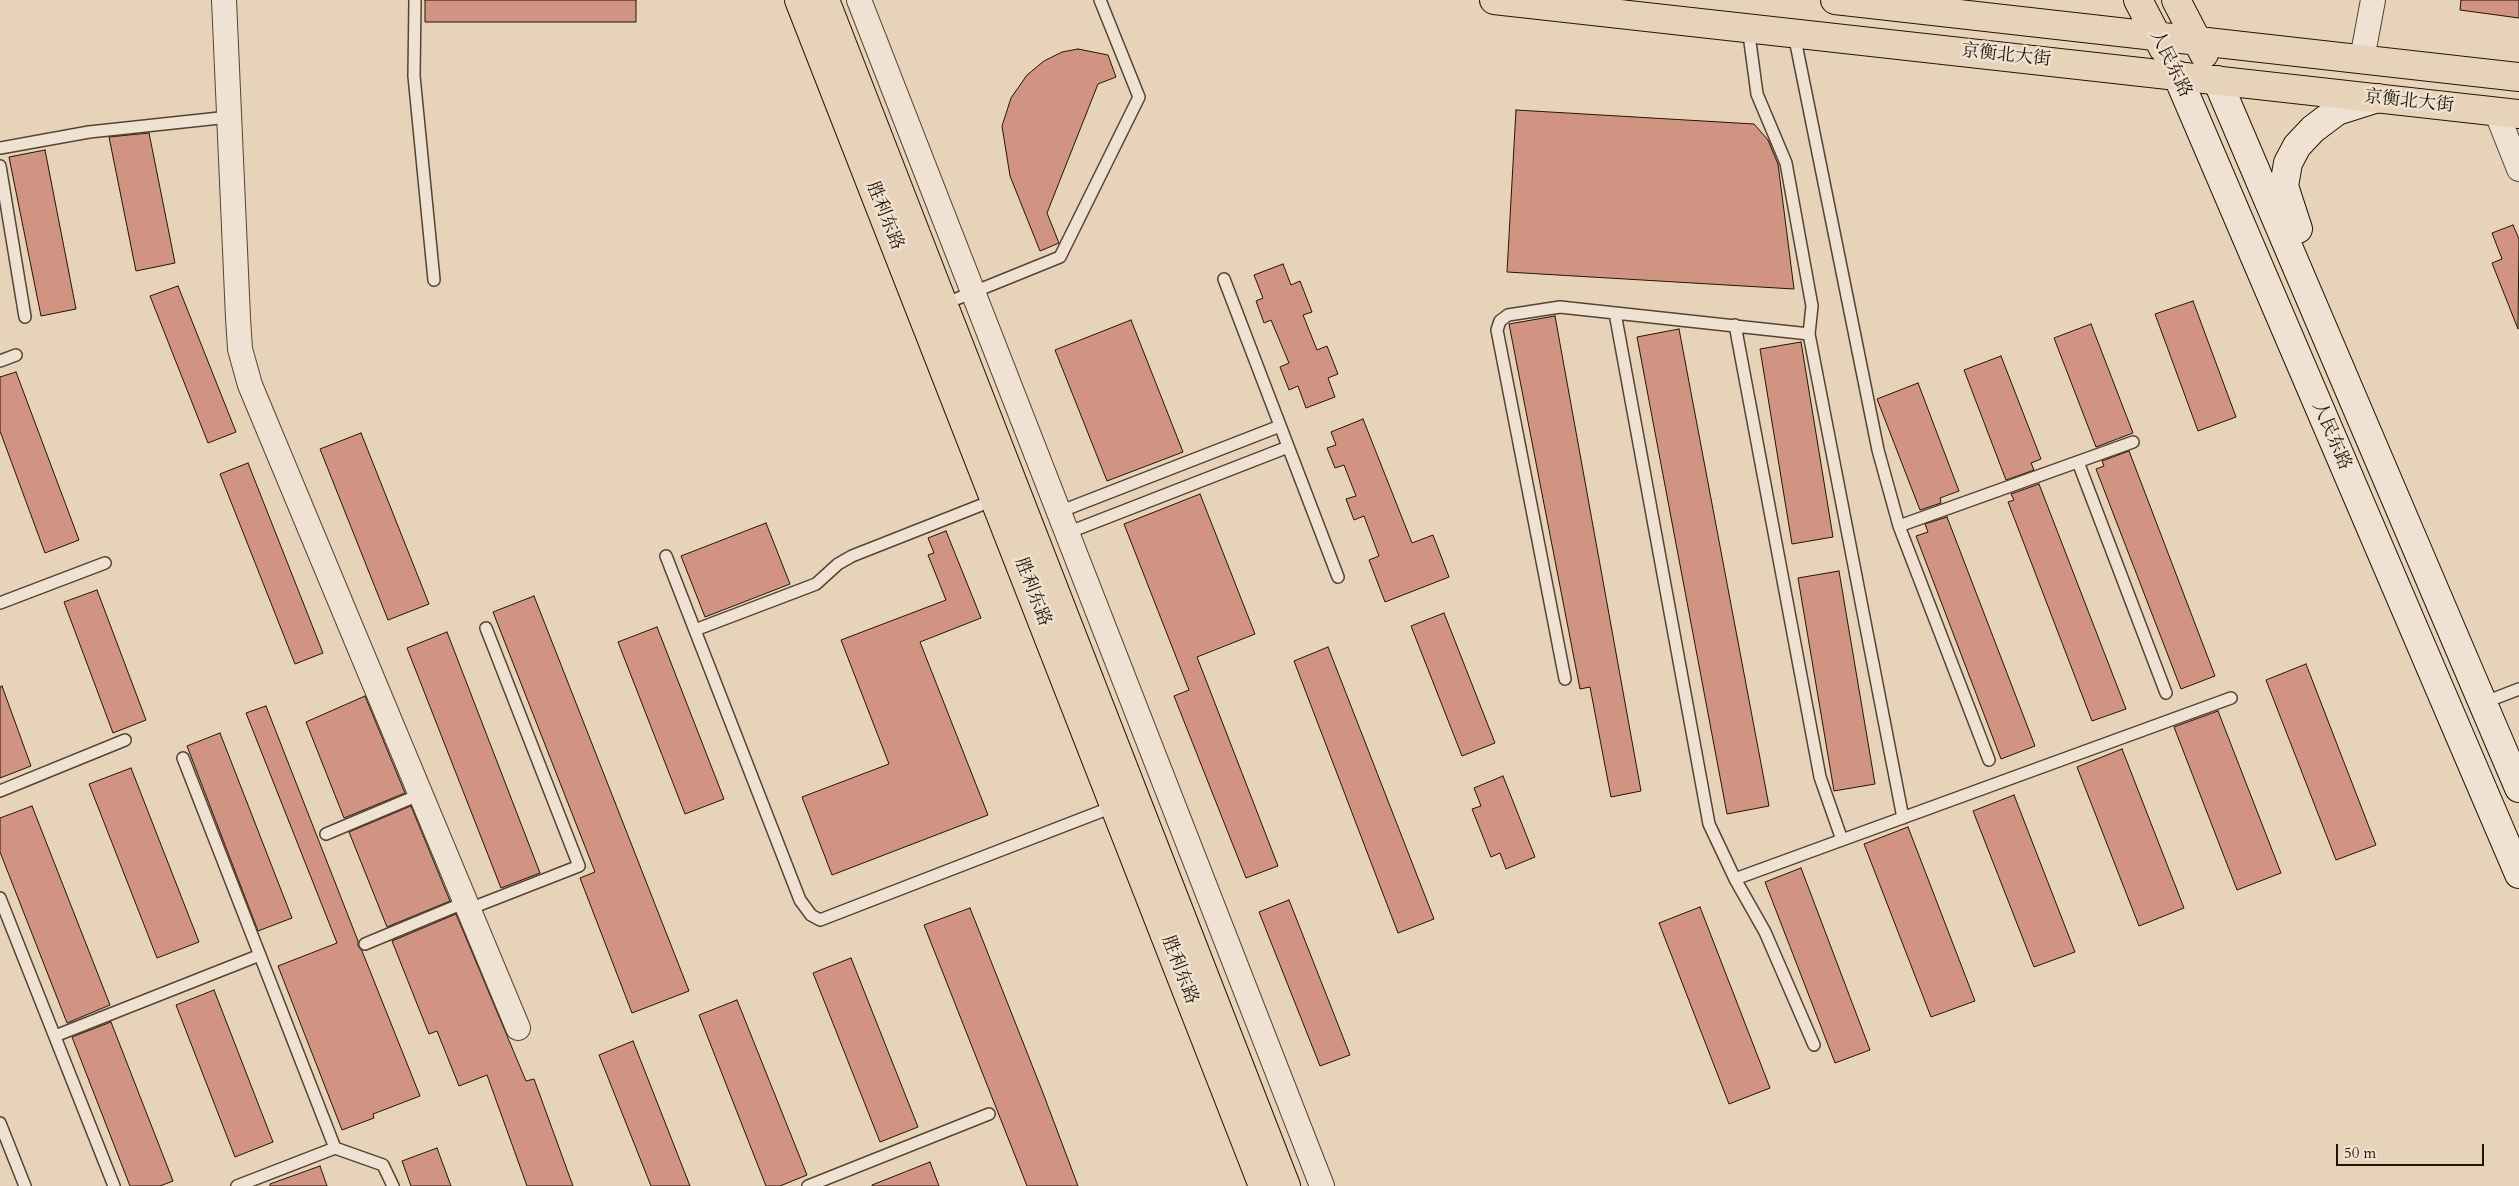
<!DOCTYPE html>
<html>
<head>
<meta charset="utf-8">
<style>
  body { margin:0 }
  #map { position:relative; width:2519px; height:1186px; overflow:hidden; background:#e7d3b9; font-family:Cardo,serif }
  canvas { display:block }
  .scale { position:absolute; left:2336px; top:1144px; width:148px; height:22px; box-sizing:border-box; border:2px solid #231503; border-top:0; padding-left:6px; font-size:15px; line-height:18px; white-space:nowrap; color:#231503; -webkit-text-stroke:4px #efe2d2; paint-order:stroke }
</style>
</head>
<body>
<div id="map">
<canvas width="2519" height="1186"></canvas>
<div class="scale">50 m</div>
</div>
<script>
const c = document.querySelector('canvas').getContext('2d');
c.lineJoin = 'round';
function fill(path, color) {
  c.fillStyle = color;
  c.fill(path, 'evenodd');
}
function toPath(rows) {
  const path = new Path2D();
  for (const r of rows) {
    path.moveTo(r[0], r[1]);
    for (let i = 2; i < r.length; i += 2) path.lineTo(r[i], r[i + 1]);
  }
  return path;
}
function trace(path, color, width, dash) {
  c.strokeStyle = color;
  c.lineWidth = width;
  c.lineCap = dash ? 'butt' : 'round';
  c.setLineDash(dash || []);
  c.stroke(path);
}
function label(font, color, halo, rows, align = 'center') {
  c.font = font + ' Cardo,"Noto Serif SC",serif';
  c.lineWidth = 5;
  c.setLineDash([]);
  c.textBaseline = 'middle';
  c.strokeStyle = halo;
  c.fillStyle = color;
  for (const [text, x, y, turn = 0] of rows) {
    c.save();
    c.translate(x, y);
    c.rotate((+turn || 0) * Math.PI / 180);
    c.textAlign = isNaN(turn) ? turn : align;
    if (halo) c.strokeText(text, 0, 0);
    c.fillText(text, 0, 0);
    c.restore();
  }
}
const building = toPath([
  [425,0,636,0,636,22,425,22,425,0],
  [2461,0,2519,0,2519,18,2460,10,2461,0],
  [1078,49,1108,55,1116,77,1098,84,1047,213,1059,243,1040,251,1010,176,1002,126,1011,98,1027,75,1044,61,1062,52,1078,49],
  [1516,110,1754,124,1768,140,1778,164,1794,289,1507,272,1516,110],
  [149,133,175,263,136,271,109,137,149,133],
  [45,150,76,309,41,316,9,157,45,150],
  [2513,225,2519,239,2518,329,2492,263,2502,259,2492,233,2513,225],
  [1283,264,1291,285,1300,281,1312,312,1303,315,1317,350,1327,346,1338,374,1328,378,1335,397,1306,408,1298,386,1289,390,1280,367,1289,363,1271,320,1264,323,1256,301,1263,298,1254,275,1283,264],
  [178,286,236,432,208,443,150,296,178,286],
  [2193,301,2236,417,2198,431,2155,314,2193,301],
  [1555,316,1641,791,1611,797,1590,687,1580,689,1509,324,1555,316],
  [1131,320,1183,452,1107,481,1055,350,1131,320],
  [2091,324,2133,433,2096,447,2054,338,2091,324],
  [1679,329,1769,806,1727,814,1637,337,1679,329],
  [1801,342,1833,537,1792,544,1760,349,1801,342],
  [2001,356,2041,459,2031,463,2034,470,2006,480,1964,370,2001,356],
  [16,372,79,540,45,553,0,431,0,377,16,372],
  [1918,383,1959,491,1940,498,1941,503,1920,510,1877,399,1918,383],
  [1363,419,1412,543,1433,535,1449,577,1385,602,1369,560,1379,556,1364,516,1354,520,1346,499,1356,496,1344,465,1335,468,1327,448,1336,445,1331,432,1363,419],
  [361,433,429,604,388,620,320,449,361,433],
  [2129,451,2215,676,2181,689,2096,469,2104,466,2102,461,2129,451],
  [248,463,323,653,295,664,220,474,248,463],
  [2039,484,2126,709,2092,721,2008,502,2014,500,2011,494,2039,484],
  [1200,494,1255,634,1197,657,1278,866,1246,878,1174,696,1189,690,1124,524,1200,494],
  [1947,517,2035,746,2001,759,1916,536,1928,532,1925,524,1947,517],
  [766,523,790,584,705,617,681,556,766,523],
  [946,531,981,618,920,642,988,815,832,875,802,797,889,764,841,640,946,600,928,555,934,553,928,538,946,531],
  [1839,571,1875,784,1834,791,1798,578,1839,571],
  [97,590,146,720,113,733,64,602,97,590],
  [534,596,689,991,632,1013,580,878,595,872,493,612,534,596],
  [1444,613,1495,743,1462,756,1411,626,1444,613],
  [657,627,724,799,685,814,618,642,657,627],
  [447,632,540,873,501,888,407,648,447,632],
  [1328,647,1434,919,1398,933,1294,661,1328,647],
  [2306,664,2376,845,2336,860,2266,680,2306,664],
  [2,686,31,766,0,778,0,687,2,686],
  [365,696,405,793,344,818,306,722,365,696],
  [266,706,358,941,358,946,362,951,420,1096,373,1114,374,1118,342,1130,278,966,337,943,246,713,266,706],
  [2218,711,2281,873,2237,890,2174,727,2218,711],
  [220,733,292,918,258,931,187,746,220,733],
  [2122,749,2184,908,2139,926,2077,767,2122,749],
  [131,768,199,942,157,958,89,784,131,768],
  [1503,776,1535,857,1506,869,1500,853,1491,857,1472,809,1481,806,1474,788,1503,776],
  [2014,795,2075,952,2034,967,1973,811,2014,795],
  [32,806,110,1005,67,1023,0,852,0,818,32,806],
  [411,806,450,901,387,927,349,832,411,806],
  [1908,827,1975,1001,1931,1017,1864,844,1908,827],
  [1801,868,1870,1050,1835,1063,1765,882,1801,868],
  [1289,900,1350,1055,1320,1066,1259,912,1289,900],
  [1700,907,1770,1088,1729,1104,1659,923,1700,907],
  [970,908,1043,1093,1078,1186,1027,1186,924,925,970,908],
  [456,914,526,1081,534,1079,573,1186,527,1186,487,1075,459,1086,437,1031,429,1034,392,941,456,914],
  [851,958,918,1127,880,1142,813,973,851,958],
  [214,990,273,1142,235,1157,176,1005,214,990],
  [737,1000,807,1175,780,1186,766,1186,699,1015,737,1000],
  [111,1022,173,1181,160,1186,130,1186,72,1037,111,1022],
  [633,1041,690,1186,651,1186,599,1055,633,1041],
  [437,1148,451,1186,411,1186,402,1161,437,1148],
  [930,1162,939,1186,872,1186,872,1185,930,1162],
  [320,1166,327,1186,270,1186,270,1184,320,1166]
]);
const lane = toPath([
  [415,0,414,76,434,280],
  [1748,27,1757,94,1786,163,1812,306,1809,334,1903,818],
  [1794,34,1878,450,1899,526,1989,760],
  [0,148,89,132,229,117],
  [0,166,25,317],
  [1224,279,1338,577],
  [944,304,1060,257,1139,97,1100,0],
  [1615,313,1709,824,1735,879,1765,932,1814,1045],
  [1735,325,1820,777,1842,840],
  [0,361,16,355],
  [2078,462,2166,693],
  [1059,512,1280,426],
  [1899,526,2133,442],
  [1067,533,1288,447],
  [666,556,800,900,811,915,820,920,1115,806],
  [0,603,105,563],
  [695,630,816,584,838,564,852,556,994,500],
  [1565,679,1497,330,1500,321,1508,315,1560,307,1809,334],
  [2493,699,2519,689],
  [183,758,335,1148,237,1186],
  [0,791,125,740],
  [326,834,421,794],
  [1735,879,2231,698],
  [0,898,114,1186],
  [469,909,579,866,486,628],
  [365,944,466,902],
  [55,1036,260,955],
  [0,1123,25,1186],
  [335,1148,383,1165,393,1186],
  [808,1186,989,1114]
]);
const street = toPath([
  [224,0,238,318,240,349,250,385,518,1028],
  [859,0,1322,1186],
  [2362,59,2373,0],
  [2496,111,2519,169]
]);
const secondary = toPath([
  [2177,75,2519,874],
  [2217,80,2519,788],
  [2298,229,2284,186,2288,163,2297,146,2313,129,2337,111,2378,98]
]);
const primary = toPath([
  [799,0,1263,1186],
  [825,0,1286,1186],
  [1494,0,2519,114],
  [1835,0,2519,77],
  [2138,0,2163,48],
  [2176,0,2204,54]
]);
const streetNames = [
  ["京衡北大街",2006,56,6],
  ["人民东路",2170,64,64],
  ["京衡北大街",2409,102,6],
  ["胜利东路",884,216,68],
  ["人民东路",2331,436,67],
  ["胜利东路",1032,592,69],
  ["胜利东路",1179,970,69]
];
fill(building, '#d19483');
trace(building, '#231503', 1);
trace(lane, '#544430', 14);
trace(street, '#544430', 26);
trace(secondary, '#231503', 30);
trace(primary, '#231503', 30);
trace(lane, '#efe2d2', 11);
trace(street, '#efe2d2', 24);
trace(secondary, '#efe2d2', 28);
trace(primary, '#e7d3b9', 28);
label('18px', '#231503', '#efe2d2', streetNames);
</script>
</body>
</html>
